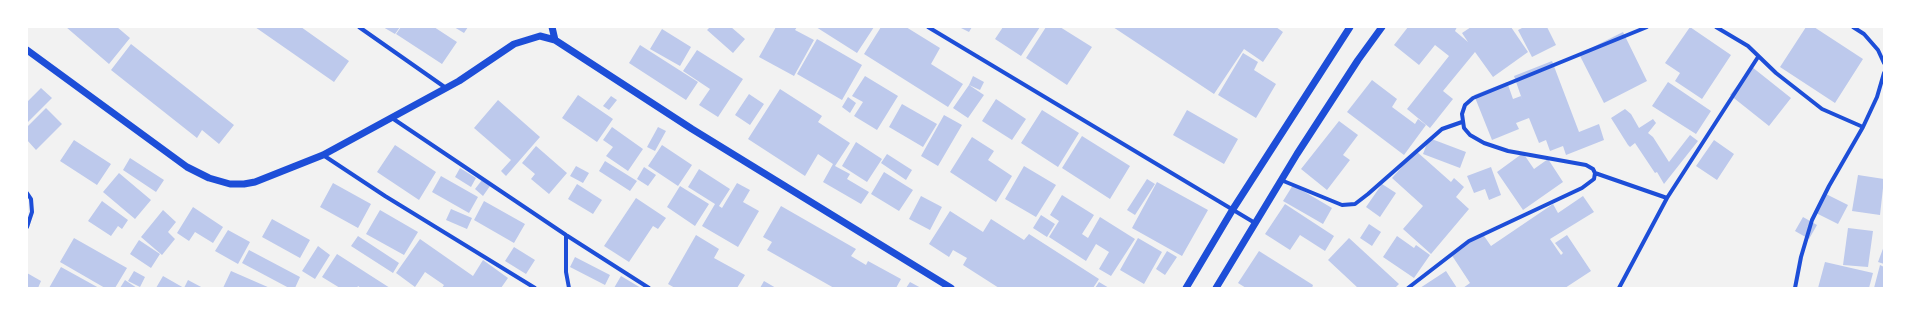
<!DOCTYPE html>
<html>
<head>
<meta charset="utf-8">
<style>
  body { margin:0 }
  #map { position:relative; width:1911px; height:315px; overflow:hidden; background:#f2f2f2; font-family:"Public Sans",sans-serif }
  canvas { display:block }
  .frame { position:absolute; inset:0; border:28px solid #fff; pointer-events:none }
</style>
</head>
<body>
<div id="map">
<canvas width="1911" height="315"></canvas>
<div class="frame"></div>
</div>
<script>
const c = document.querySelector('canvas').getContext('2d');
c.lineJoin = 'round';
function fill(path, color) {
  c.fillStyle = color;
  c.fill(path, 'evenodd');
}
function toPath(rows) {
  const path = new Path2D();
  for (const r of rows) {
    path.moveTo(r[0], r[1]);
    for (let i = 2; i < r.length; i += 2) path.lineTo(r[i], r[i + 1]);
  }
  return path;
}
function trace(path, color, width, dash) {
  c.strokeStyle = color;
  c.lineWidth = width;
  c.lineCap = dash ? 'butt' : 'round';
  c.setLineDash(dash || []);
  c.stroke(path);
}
const building = toPath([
  [66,27,117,27,130,38,109,64],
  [255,27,301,27,349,61,334,82],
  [383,27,400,27,395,34],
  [401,27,434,27,457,42,442,64,396,34],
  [454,27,468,27,464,33],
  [710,27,731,27,745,39,733,53,707,30],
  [776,27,797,27,795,30,814,40,794,76,759,57],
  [816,27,874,27,857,53],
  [881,27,906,27,940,48,931,64,963,84,948,107,864,54],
  [959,27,972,27,969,32],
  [1003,27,1040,27,1021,56,995,39],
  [1046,27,1060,27,1092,47,1067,85,1026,58],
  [1113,27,1276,27,1283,32,1263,62,1244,49,1214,94],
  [1408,27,1457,27,1455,31,1468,42,1462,33,1471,27,1511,27,1528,52,1493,77,1475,52,1443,91,1453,99,1430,128,1407,109,1449,56,1435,45,1419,65,1394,45],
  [1524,27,1547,27,1556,45,1532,57,1518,30],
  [1690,27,1731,55,1702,99,1675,81,1680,73,1665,63],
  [1806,27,1814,27,1863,59,1835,103,1780,67],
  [662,29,691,47,680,66,650,49],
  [1623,32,1647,81,1604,103,1579,54],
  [817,39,862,65,842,100,797,74],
  [131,44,234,125,219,144,202,130,197,138,111,70],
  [640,45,698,82,686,100,629,63],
  [697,50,743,79,718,117,699,105,710,89,683,71],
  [1243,53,1258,62,1254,70,1276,84,1256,118,1218,95],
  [1552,61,1579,132,1599,124,1604,140,1566,155,1563,146,1550,151,1546,140,1539,143,1529,118,1516,123,1519,129,1492,140,1474,95,1507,82,1513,99,1521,96,1523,102,1514,76],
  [1752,67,1791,98,1769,126,1730,95],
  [865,76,898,96,877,130,854,116,863,102,852,96],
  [973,76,984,82,980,90,969,85],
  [1372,80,1397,99,1392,107,1415,124,1418,119,1426,125,1404,155,1347,112],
  [1668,82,1711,111,1696,134,1652,106],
  [969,85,984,95,968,118,953,108],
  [41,88,52,98,27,123,27,102],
  [780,89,822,116,818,122,850,143,835,166,850,174,847,179,869,192,861,204,823,182,833,164,818,154,805,176,748,139],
  [749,94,764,104,750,125,735,115],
  [578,95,613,119,597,142,562,118],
  [611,96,617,100,609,110,603,106],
  [848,97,856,103,850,113,842,107],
  [996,99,1026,119,1012,140,982,121],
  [498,100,540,137,506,176,501,171,511,160,474,128],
  [902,104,937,124,923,147,889,127],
  [46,108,62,124,36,150,27,140,27,127],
  [1625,109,1631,114,1639,128,1653,119,1656,123,1648,133,1653,137,1669,162,1690,135,1698,141,1664,184,1657,172,1655,173,1635,143,1630,147,1628,145,1611,118],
  [1042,110,1079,133,1058,167,1021,143],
  [1187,110,1238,139,1224,164,1173,135],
  [944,115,962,125,938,166,921,156],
  [1339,121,1358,135,1343,155,1350,160,1327,190,1301,169],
  [612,127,643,149,628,171,606,156,613,147,603,140],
  [658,127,666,131,655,151,647,147],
  [1082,136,1130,166,1110,199,1062,168],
  [972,137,994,151,988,160,1012,176,996,202,950,172],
  [1429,138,1466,152,1460,168,1423,154],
  [74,140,111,164,97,185,60,161],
  [1714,140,1734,154,1717,180,1696,166],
  [856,142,882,159,867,182,842,166],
  [395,145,436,172,419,200,377,172],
  [662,145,692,165,678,186,648,166],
  [536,146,567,173,549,194,531,179,535,174,522,163],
  [1416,151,1451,182,1454,178,1464,187,1456,197,1469,209,1431,254,1403,229,1423,206,1392,178],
  [1523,153,1534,169,1548,159,1563,182,1523,210,1497,172],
  [887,154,912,170,906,180,881,163],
  [130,158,164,180,156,192,123,170],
  [605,161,637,181,630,191,599,171],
  [576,166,589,173,583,183,570,176],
  [1024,166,1056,185,1036,217,1005,199],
  [644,167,656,175,648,186,637,179],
  [1491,167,1501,195,1489,200,1485,189,1474,193,1467,176],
  [460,168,476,178,471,187,455,177],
  [699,169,730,189,719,206,722,208,737,183,750,190,743,202,759,211,738,247,702,226,715,204,688,187],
  [884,172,913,190,899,211,871,194],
  [119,173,151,200,135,219,103,192],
  [1858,175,1884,179,1880,215,1852,211],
  [441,176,478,197,469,213,432,192],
  [1147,179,1155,184,1135,215,1127,210],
  [482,180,490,186,483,196,475,189],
  [1157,182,1208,210,1182,256,1132,228],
  [333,183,371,204,358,228,320,207],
  [577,184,602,200,593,214,568,199],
  [1382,184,1396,193,1380,217,1366,207],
  [1293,185,1332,208,1323,224,1283,201],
  [680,186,709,204,695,226,667,207],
  [1824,193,1848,205,1838,224,1814,212],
  [1062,195,1094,215,1082,234,1088,238,1100,217,1135,239,1111,276,1099,269,1109,252,1096,244,1086,261,1049,237,1059,221,1050,215],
  [921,196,942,207,930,230,909,219],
  [1583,196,1594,212,1550,239,1561,255,1563,253,1555,243,1567,235,1591,271,1565,288,1463,288,1470,283,1451,254,1482,233,1491,246,1553,204,1558,213],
  [636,198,666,218,658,229,653,226,629,262,604,246],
  [102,201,128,220,122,229,118,226,111,236,88,221],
  [484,201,525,224,514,243,474,220],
  [1285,204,1334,236,1325,251,1300,235,1290,250,1265,234],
  [781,206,856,249,851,256,866,265,868,261,901,279,896,288,834,288,767,250,772,242,763,237],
  [193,207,223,227,213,243,195,232,189,241,177,233],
  [451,209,472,218,467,229,446,220],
  [163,210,176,222,168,232,175,239,162,255,141,237],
  [380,210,418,232,404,255,366,234],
  [950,211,983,232,991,219,1024,240,1029,234,1099,279,1093,288,999,288,963,265,967,258,953,250,949,257,929,244],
  [1041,215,1055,224,1047,237,1033,228],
  [1803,217,1817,225,1809,239,1795,231],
  [272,219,310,240,300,258,262,237],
  [1369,224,1381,232,1372,246,1360,238],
  [1848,228,1873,231,1868,267,1843,265],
  [228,230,250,242,238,264,215,251],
  [696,235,719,249,714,258,745,275,737,288,675,288,668,284],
  [358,236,399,263,393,273,351,246],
  [1397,236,1414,248,1416,245,1430,255,1414,278,1383,257],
  [74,238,127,268,115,288,105,288,60,262],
  [1138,238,1162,252,1144,284,1120,270],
  [1349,238,1399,284,1395,288,1358,288,1328,260],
  [420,239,473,276,483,260,508,278,501,288,442,288,444,285,425,272,415,287,396,273],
  [139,240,160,254,151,268,130,254],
  [318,246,330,255,315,279,302,271],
  [1884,246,1884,264,1878,262],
  [514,247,535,260,526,274,505,261],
  [249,250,300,277,295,288,289,288,242,263],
  [1167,251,1177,257,1165,275,1156,269],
  [1259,251,1313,285,1312,288,1246,288,1238,283],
  [337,254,390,288,361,288,358,286,357,288,340,288,322,277],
  [575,257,610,275,605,285,570,267],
  [1825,262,1873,273,1869,288,1818,288],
  [1880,265,1884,267,1884,288,1874,288],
  [61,267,99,288,49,288],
  [134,271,145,277,140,287,128,281],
  [231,271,270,288,223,288],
  [1446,271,1457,288,1420,288],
  [27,273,41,281,38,288,27,288],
  [163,276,184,288,188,280,203,288,156,288],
  [621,276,641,288,614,288],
  [125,280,137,288,120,288],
  [764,281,776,288,760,288],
  [910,282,921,288,906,288],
  [1099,282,1109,288,1095,288]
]);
const minor = toPath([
  [359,27,446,88],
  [928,27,1255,223],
  [1716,27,1748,46,1776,73,1822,109,1863,127],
  [1853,27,1864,34,1878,50,1884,63],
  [392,118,566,235,649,288],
  [323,155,385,196,535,288],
  [1595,173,1667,198],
  [1281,180,1342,205,1355,204,1368,194,1442,129,1462,122],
  [27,193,31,199,32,212,27,227],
  [566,235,566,272,569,288],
  [1408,288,1469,241,1582,188,1594,179,1595,173,1593,169,1586,165,1508,151,1484,143,1470,135,1464,128,1462,114,1465,105,1473,98,1647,27],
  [1619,288,1667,198,1758,57],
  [1795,288,1801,257,1812,220,1829,186,1863,127,1877,97,1884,73]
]);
const tertiary = toPath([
  [552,27,555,40],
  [27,50,187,167,209,178,230,184,244,184,255,182,323,155,459,81,514,44,540,36,555,40,692,129,951,288],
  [1186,288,1233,209,1350,27],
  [1216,288,1297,154,1358,60,1382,27]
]);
fill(building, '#bdc9ec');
trace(minor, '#1d4ed8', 4);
trace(tertiary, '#1d4ed8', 7);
</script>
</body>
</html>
